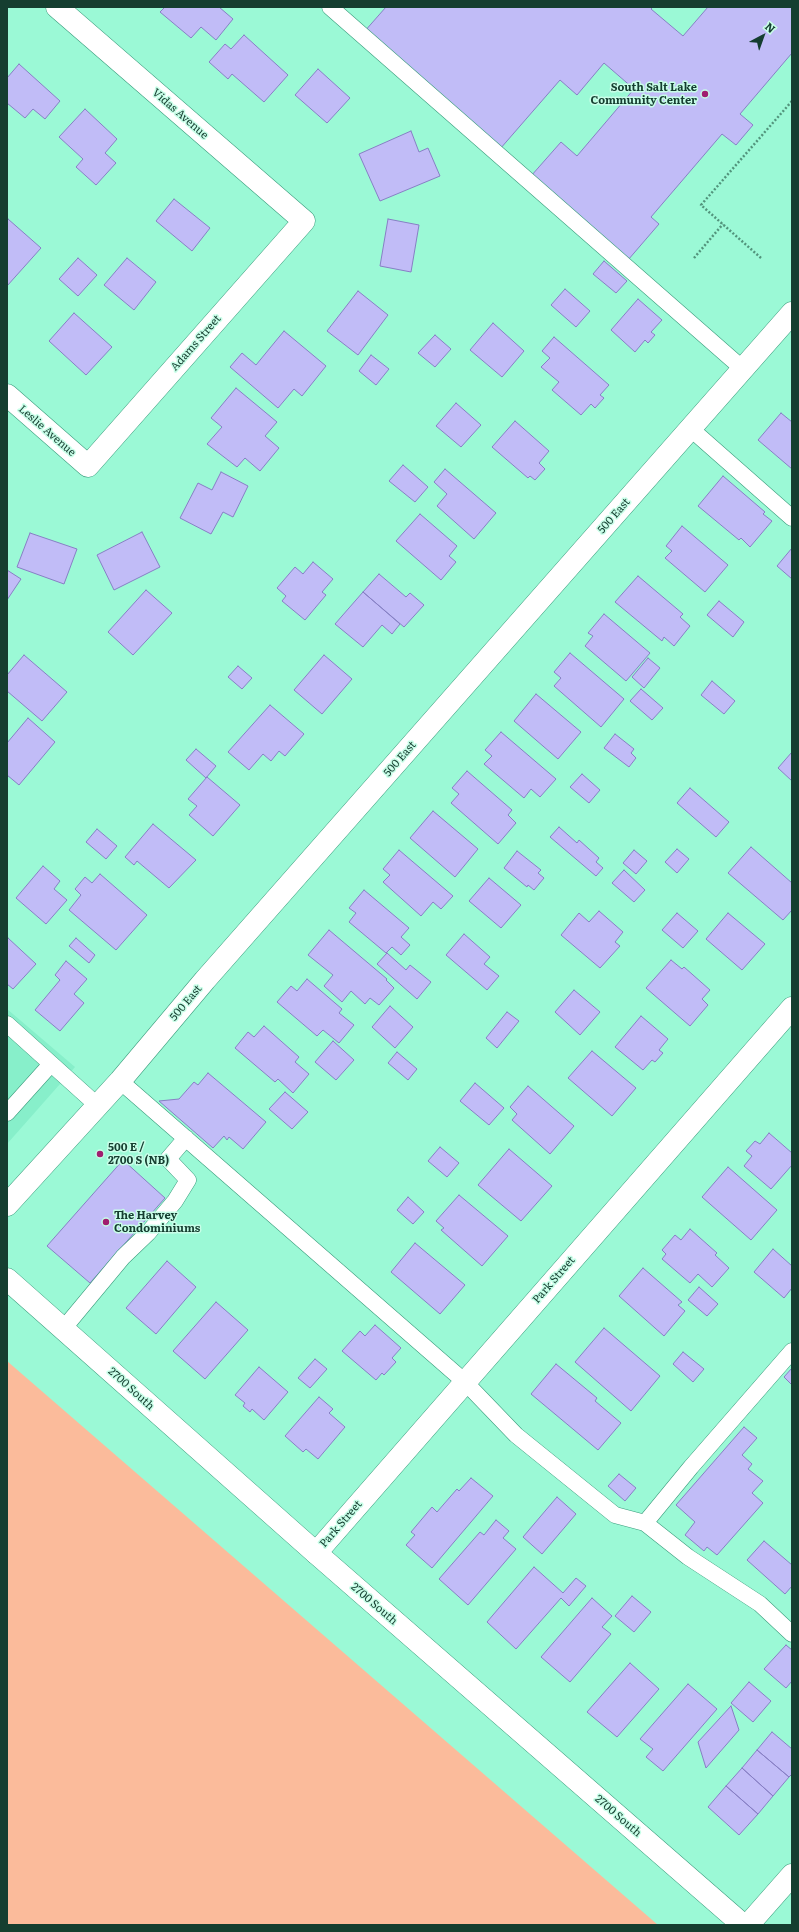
<!DOCTYPE html>
<html>
<head>
<meta charset="utf-8">
<style>
  body { margin:0 }
  #map { position:relative; width:799px; height:1932px; overflow:hidden; background:#9bf9d6; font-family:Literata,serif }
  canvas { display:block }
  .frame { position:absolute; inset:0; border:8px solid #153e30; pointer-events:none }
  .north { position:absolute; left:743px; top:16px; width:40px; height:40px; -webkit-text-stroke:3px #c8fee8; paint-order:stroke; rotate:41deg; font-size:11px; font-weight:700; line-height:16px; text-align:center; color:#153e30 }
  .north::after { content:''; display:block; margin:auto; width:14px; height:18px; background:#153e30; clip-path:polygon(50% 0,100% 100%,50% 72%,0 100%) }
</style>
</head>
<body>
<div id="map">
<canvas width="799" height="1932"></canvas>
<div class="frame"></div>
<div class="north">N</div>
</div>
<script>
const c = document.querySelector('canvas').getContext('2d');
c.lineJoin = 'round';
function fill(path, color) {
  c.fillStyle = color;
  c.fill(path, 'evenodd');
}
function toPath(rows) {
  const path = new Path2D();
  for (const r of rows) {
    path.moveTo(r[0], r[1]);
    for (let i = 2; i < r.length; i += 2) path.lineTo(r[i], r[i + 1]);
  }
  return path;
}
function trace(path, color, width, dash) {
  c.strokeStyle = color;
  c.lineWidth = width;
  c.lineCap = dash ? 'butt' : 'round';
  c.setLineDash(dash || []);
  c.stroke(path);
}
function label(font, color, halo, rows, align = 'center') {
  c.font = font + ' Literata,serif';
  c.lineWidth = 3;
  c.setLineDash([]);
  c.textBaseline = 'middle';
  c.strokeStyle = halo;
  c.fillStyle = color;
  for (const [text, x, y, turn = 0] of rows) {
    c.save();
    c.translate(x, y);
    c.rotate((+turn || 0) * Math.PI / 180);
    c.textAlign = isNaN(turn) ? turn : align;
    if (halo) c.strokeText(text, 0, 0);
    c.fillText(text, 0, 0);
    c.restore();
  }
}
const built = toPath([
  [7,1009,75,1067,7,1144]
]);
const green = toPath([
  [7,1361,658,1925,7,1925]
]);
const building = toPath([
  [165,7,219,7,233,19,216,40,201,27,191,38,160,12,165,7],
  [386,7,653,7,651,9,683,36,708,7,792,7,792,53,740,114,753,125,736,145,722,134,651,217,659,224,628,260,531,176,561,142,577,156,634,89,604,63,577,95,560,80,500,149,364,32,386,7],
  [244,35,288,75,264,102,232,74,228,79,209,62,225,44,231,49,244,35],
  [19,64,60,101,45,119,33,109,25,118,7,103,7,78,19,64],
  [318,69,350,98,327,123,295,95,318,69],
  [85,109,117,139,105,153,116,163,96,185,76,167,83,159,59,137,85,109],
  [411,131,419,152,428,148,440,176,380,201,359,154,411,131],
  [174,199,210,228,192,251,156,221,174,199],
  [8,219,41,248,7,286,7,220,8,219],
  [388,219,419,225,411,272,380,266,388,219],
  [78,258,97,275,78,296,59,279,78,258],
  [127,258,156,282,134,310,104,285,127,258],
  [604,261,627,281,616,293,593,274,604,261],
  [565,289,590,311,576,327,551,305,565,289],
  [358,291,388,315,358,355,327,331,358,291],
  [638,299,662,320,651,332,655,335,648,343,645,340,635,352,611,330,638,299],
  [74,313,112,347,86,375,49,341,74,313],
  [493,323,524,351,502,377,470,350,493,323],
  [284,331,326,366,302,396,294,389,278,408,230,367,242,353,256,365,284,331],
  [435,335,451,349,435,367,418,353,435,335],
  [554,337,609,385,600,395,604,398,595,408,591,404,581,415,552,390,559,382,541,367,550,358,542,351,554,337],
  [371,355,389,369,376,385,359,371,371,355],
  [236,388,277,422,265,436,279,448,260,471,245,458,237,467,207,444,222,427,211,418,236,388],
  [456,403,481,425,461,447,436,426,456,403],
  [781,413,792,422,792,469,758,440,781,413],
  [515,421,549,451,539,463,545,469,535,480,530,476,528,478,492,447,515,421],
  [403,465,428,487,415,502,389,481,403,465],
  [445,469,496,513,474,539,437,506,447,494,434,482,445,469],
  [221,472,248,486,233,517,223,512,211,534,180,518,198,483,212,490,221,472],
  [723,476,765,512,763,514,772,521,750,547,741,538,739,540,698,506,723,476],
  [420,514,457,546,449,556,456,562,441,580,396,541,420,514],
  [682,526,728,565,705,592,665,558,672,551,666,546,682,526],
  [142,532,160,567,114,590,97,555,142,532],
  [30,533,77,549,64,584,17,567,30,533],
  [792,548,792,579,777,566,792,548],
  [313,562,333,579,322,592,326,595,305,620,282,601,286,596,277,588,295,567,303,574,313,562],
  [7,570,21,579,7,600,7,570],
  [379,574,406,597,410,593,424,605,404,627,363,592,379,574],
  [638,576,683,614,680,617,690,626,674,646,664,637,662,641,615,602,638,576],
  [146,590,172,613,133,655,108,632,146,590],
  [363,592,400,624,392,634,382,625,363,647,335,624,363,592],
  [719,601,744,622,733,637,707,615,719,601],
  [604,614,650,653,626,681,585,646,593,636,588,633,604,614],
  [570,653,624,699,601,727,554,686,561,678,554,672,570,653],
  [24,655,67,692,42,721,7,691,7,675,24,655],
  [324,655,352,679,322,714,294,690,324,655],
  [648,658,660,668,644,688,632,677,648,658],
  [238,666,252,678,242,689,228,677,238,666],
  [712,681,735,701,724,714,701,695,712,681],
  [641,689,663,708,652,720,630,701,641,689],
  [536,694,581,732,558,759,514,721,536,694],
  [270,705,304,734,285,756,279,751,271,761,263,754,249,770,228,752,270,705],
  [28,718,55,742,19,785,7,775,7,743,28,718],
  [501,732,556,779,540,797,531,789,524,798,484,764,492,756,485,750,501,732],
  [615,734,634,749,631,753,636,758,629,767,604,748,615,734],
  [196,749,216,766,206,778,186,760,196,749],
  [792,752,792,781,778,768,792,752],
  [467,771,512,810,508,815,516,823,498,844,451,803,459,794,452,788,467,771],
  [582,774,600,790,589,803,570,787,582,774],
  [207,777,240,805,213,836,189,815,197,806,188,799,207,777],
  [690,788,729,822,716,837,677,803,690,788],
  [433,811,478,849,455,877,410,838,433,811],
  [153,824,196,860,169,888,137,861,134,865,125,857,153,824],
  [559,827,577,843,579,840,599,858,596,862,603,868,596,876,550,837,559,827],
  [97,829,117,846,106,859,86,842,97,829],
  [751,847,792,883,792,910,783,920,728,873,751,847],
  [677,849,689,859,677,873,665,862,677,849],
  [399,850,453,896,441,909,433,902,421,916,383,882,390,875,383,869,399,850],
  [634,850,647,861,636,874,623,863,634,850],
  [517,851,541,870,538,873,544,878,534,890,528,885,527,887,504,868,517,851],
  [43,866,60,881,54,889,67,900,46,924,16,898,43,866],
  [624,870,645,890,634,902,612,883,624,870],
  [100,874,147,915,116,950,69,910,81,895,75,889,85,877,92,883,100,874],
  [489,878,521,905,501,928,469,901,489,878],
  [364,890,409,928,401,937,410,945,401,955,392,947,386,953,349,922,356,913,349,908,364,890],
  [599,911,623,932,615,942,620,946,600,968,561,935,579,913,589,922,599,911],
  [677,913,698,931,683,948,662,930,677,913],
  [728,913,765,944,742,970,706,939,728,913],
  [329,930,387,979,386,980,394,988,379,1005,370,998,365,1004,351,991,342,1002,324,986,333,975,308,955,329,930],
  [464,934,490,957,484,964,499,976,487,990,446,955,464,934],
  [8,938,36,964,13,989,7,984,7,940,8,938],
  [76,938,95,955,89,963,69,946,76,938],
  [387,953,406,970,410,965,431,982,417,999,377,964,387,953],
  [671,960,682,969,684,967,710,990,702,999,708,1005,690,1026,646,988,671,960],
  [66,961,87,979,74,994,84,1003,60,1031,35,1010,60,980,55,975,66,961],
  [307,979,342,1009,339,1013,354,1025,339,1043,323,1030,317,1036,277,1002,291,986,297,991,307,979],
  [574,990,600,1012,580,1035,555,1012,574,990],
  [390,1006,413,1027,395,1048,372,1027,390,1006],
  [507,1012,519,1021,497,1048,486,1038,507,1012],
  [641,1016,668,1039,659,1050,663,1053,655,1062,652,1060,643,1070,615,1047,641,1016],
  [264,1026,299,1057,295,1062,309,1074,293,1093,278,1079,275,1082,235,1048,248,1032,254,1037,264,1026],
  [333,1041,354,1060,336,1080,315,1062,333,1041],
  [592,1051,636,1088,612,1116,568,1078,592,1051],
  [397,1052,417,1069,408,1080,388,1063,397,1052],
  [208,1073,266,1122,243,1149,229,1137,227,1140,224,1136,213,1148,159,1101,179,1099,194,1082,198,1085,208,1073],
  [475,1083,504,1108,489,1125,460,1101,475,1083],
  [528,1086,574,1126,550,1154,512,1120,517,1114,510,1107,528,1086],
  [285,1092,308,1112,292,1129,269,1109,285,1092],
  [769,1133,792,1153,792,1165,771,1189,744,1166,752,1156,746,1151,755,1141,760,1144,769,1133],
  [440,1147,459,1163,447,1177,428,1161,440,1147],
  [509,1149,552,1186,521,1221,478,1185,509,1149],
  [123,1160,165,1198,90,1283,47,1246,123,1160],
  [728,1167,777,1210,751,1240,702,1197,728,1167],
  [459,1195,508,1236,482,1266,441,1230,444,1228,436,1221,459,1195],
  [408,1197,424,1212,413,1224,397,1210,408,1197],
  [690,1229,717,1253,715,1255,729,1268,712,1287,698,1274,690,1283,662,1259,666,1254,662,1250,675,1235,681,1240,690,1229],
  [415,1243,465,1285,440,1314,391,1272,415,1243],
  [773,1249,792,1266,792,1288,784,1298,754,1272,773,1249],
  [167,1261,196,1287,156,1334,126,1308,167,1261],
  [643,1268,682,1302,678,1305,685,1311,664,1336,619,1296,643,1268],
  [699,1287,718,1304,707,1316,688,1300,699,1287],
  [216,1302,248,1330,205,1379,173,1351,216,1302],
  [375,1325,401,1348,392,1358,396,1362,384,1375,382,1373,376,1380,342,1351,360,1331,365,1336,375,1325],
  [604,1328,660,1376,631,1411,575,1362,604,1328],
  [683,1352,704,1369,693,1382,673,1364,683,1352],
  [315,1359,327,1369,310,1388,298,1378,315,1359],
  [556,1364,597,1398,595,1401,621,1423,598,1450,531,1394,556,1364],
  [259,1367,288,1392,264,1420,252,1409,250,1412,243,1406,245,1403,235,1395,259,1367],
  [792,1368,792,1385,784,1377,792,1368],
  [319,1397,333,1409,329,1413,345,1427,318,1459,306,1449,303,1452,285,1436,319,1397],
  [744,1427,757,1438,742,1455,752,1464,748,1469,763,1481,752,1493,763,1503,717,1555,707,1547,704,1551,685,1535,695,1522,676,1505,744,1427],
  [619,1474,636,1488,625,1501,608,1486,619,1474],
  [471,1478,493,1496,432,1568,406,1545,415,1535,411,1532,432,1507,437,1512,457,1489,459,1491,471,1478],
  [557,1497,576,1514,542,1554,523,1537,557,1497],
  [496,1520,509,1531,503,1538,516,1549,468,1605,439,1579,480,1532,484,1535,496,1520],
  [764,1541,792,1565,792,1586,785,1594,747,1560,764,1541],
  [534,1567,563,1593,576,1578,586,1586,569,1606,561,1598,516,1649,487,1622,534,1567],
  [632,1596,651,1612,634,1632,615,1616,632,1596],
  [592,1598,612,1616,602,1627,611,1634,570,1682,541,1657,592,1598],
  [786,1645,792,1650,792,1681,786,1688,764,1669,786,1645],
  [630,1663,659,1689,617,1737,587,1712,630,1663],
  [749,1682,771,1701,753,1722,731,1703,749,1682],
  [688,1684,717,1709,663,1771,646,1757,653,1749,640,1739,688,1684],
  [731,1706,739,1730,706,1768,698,1742,731,1706],
  [772,1732,792,1749,792,1774,789,1777,757,1750,772,1732],
  [757,1750,789,1777,773,1796,742,1768,757,1750],
  [742,1768,773,1796,758,1814,726,1786,742,1768],
  [726,1786,758,1814,739,1835,708,1807,726,1786]
]);
const path = toPath([
  [694,258,723,224],
  [761,258,701,205,792,101]
]);
const service = toPath([
  [330,7,743,369],
  [691,429,792,518],
  [7,1024,98,1106],
  [120,1081,465,1382,516,1435,615,1515,645,1523,688,1557,760,1604,792,1634],
  [7,1113,51,1064],
  [64,1328,123,1257,148,1233,175,1201,188,1180,168,1159,186,1138],
  [645,1523,691,1467,792,1351]
]);
const minor = toPath([
  [7,395,88,466,304,221,57,7],
  [316,1553,792,1008],
  [748,1925,792,1875]
]);
const tertiary = toPath([
  [7,1205,120,1081,205,980,792,313],
  [7,1279,316,1553,743,1925]
]);
const markers = [
  [705,94,4,"#a01e6f"],
  [100,1154,4,"#a01e6f"],
  [106,1222,4,"#a01e6f"]
];
const poiNames = [
  ["South Salt Lake",697,88,"right"],
  ["Community Center",697,101,"right"],
  ["500 E /",108,1148],
  ["2700 S (NB)",108,1161],
  ["The Harvey",114,1216],
  ["Condominiums",114,1229]
];
const streetNames = [
  ["Vidas Avenue",180,114,41],
  ["Adams Street",196,343,-49],
  ["Leslie Avenue",47,431,41],
  ["500 East",614,516,-49],
  ["500 East",400,759,-49],
  ["500 East",186,1003,-50],
  ["Park Street",554,1280,-49],
  ["2700 South",131,1389,42],
  ["Park Street",341,1524,-49],
  ["2700 South",374,1604,41],
  ["2700 South",618,1816,41]
];
fill(built, '#87efca');
fill(green, '#fbbb9b');
fill(building, '#c1bcf7');
trace(building, '#877fc4', 1);
trace(service, '#3a9c7c', 17);
trace(minor, '#3a9c7c', 23);
trace(tertiary, '#3a9c7c', 23);
trace(path, '#52947c', 2.5, [2, 2]);
trace(service, '#fff', 16);
trace(minor, '#fff', 22);
trace(tertiary, '#fff', 22);
for (const [x, y, r, color] of markers) {
  const dot = new Path2D();
  dot.arc(x, y, r, 0, 2 * Math.PI);
  c.fillStyle = color;
  c.fill(dot);
  trace(dot, '#c8fee8', 1.5);
}
label('bold 11px', '#153e30', '#c8fee8', poiNames, 'left');
label('11px', '#153e30', '#c8fee8', streetNames);
</script>
</body>
</html>
